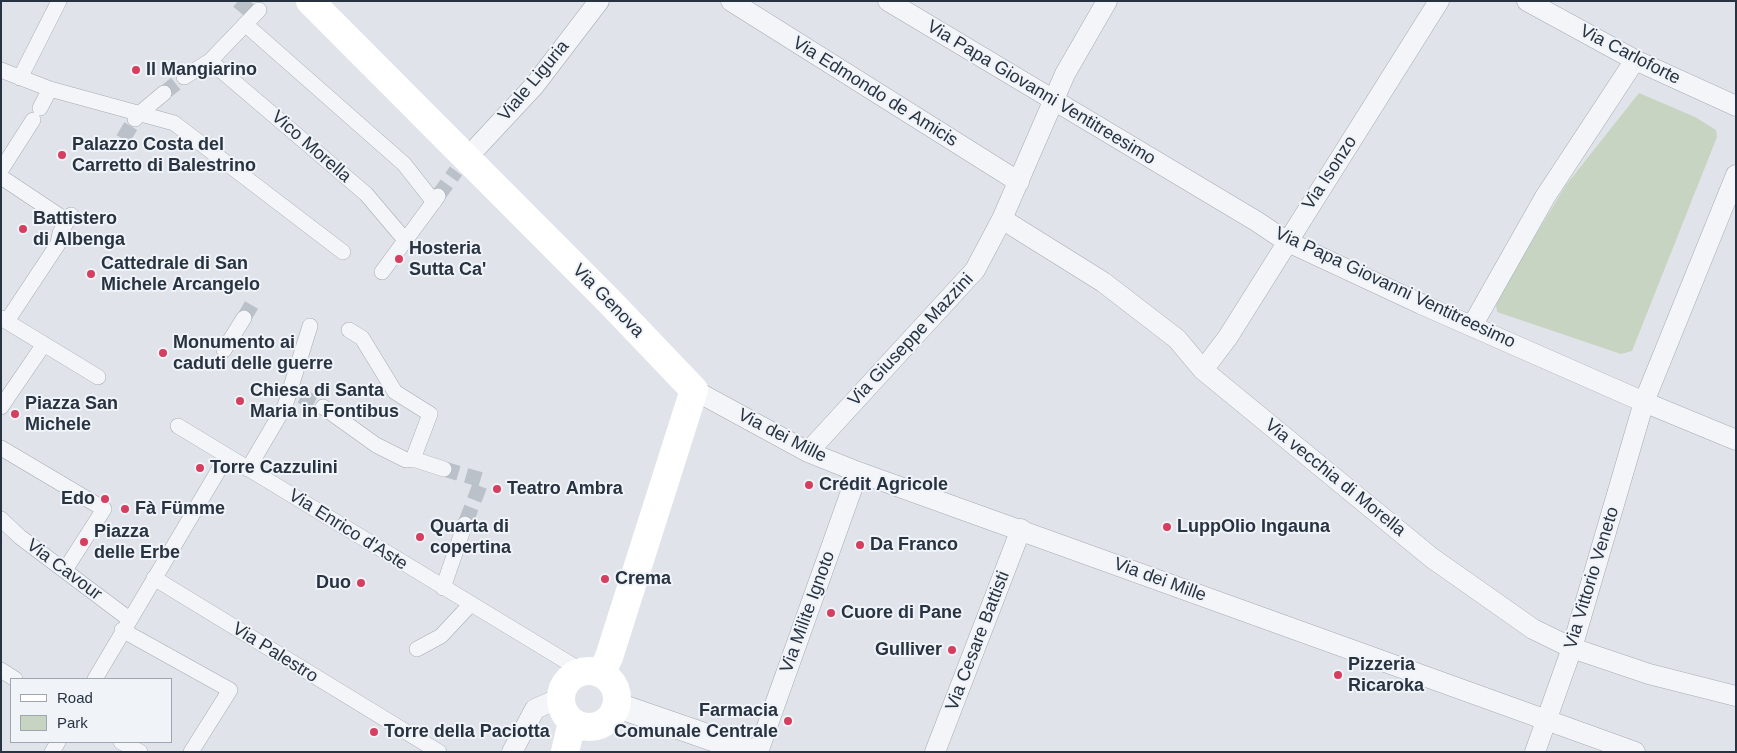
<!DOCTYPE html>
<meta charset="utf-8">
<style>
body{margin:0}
#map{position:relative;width:1737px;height:753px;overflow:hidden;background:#e0e4ea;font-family:Helvetica,sans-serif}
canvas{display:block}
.frame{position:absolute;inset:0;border:2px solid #283342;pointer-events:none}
.legend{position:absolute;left:10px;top:678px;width:162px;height:65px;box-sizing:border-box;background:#f0f3f7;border:1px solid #a0a6af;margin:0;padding:6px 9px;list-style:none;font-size:15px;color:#283342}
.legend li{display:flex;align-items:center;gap:10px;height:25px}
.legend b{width:25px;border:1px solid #a0a6af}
</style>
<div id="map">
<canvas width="1737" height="753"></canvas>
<div class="frame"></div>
<ul class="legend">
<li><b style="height:6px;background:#fff"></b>Road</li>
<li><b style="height:14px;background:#c7d4c1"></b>Park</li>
</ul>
</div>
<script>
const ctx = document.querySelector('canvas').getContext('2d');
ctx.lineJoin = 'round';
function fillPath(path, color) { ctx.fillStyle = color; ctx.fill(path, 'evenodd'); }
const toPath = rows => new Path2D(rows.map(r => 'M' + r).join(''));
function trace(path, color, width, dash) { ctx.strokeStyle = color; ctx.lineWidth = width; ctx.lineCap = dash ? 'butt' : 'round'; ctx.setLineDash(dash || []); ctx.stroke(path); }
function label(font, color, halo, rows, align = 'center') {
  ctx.font = font + ' Helvetica,sans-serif'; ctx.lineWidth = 4; ctx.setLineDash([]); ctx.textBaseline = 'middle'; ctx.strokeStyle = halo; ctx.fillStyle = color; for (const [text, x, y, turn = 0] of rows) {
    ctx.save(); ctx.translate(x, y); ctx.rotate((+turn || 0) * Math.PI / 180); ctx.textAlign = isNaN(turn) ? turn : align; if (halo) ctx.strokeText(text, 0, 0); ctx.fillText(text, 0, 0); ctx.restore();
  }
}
fillPath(toPath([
 [1639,93,1695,117,1716,130,1717,137,1632,351,1621,354,1497,312,1496,304,1505,285,1566,185]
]), '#c7d4c1');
trace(toPath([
 [238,1,250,11],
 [164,93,184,77],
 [123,139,135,119],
 [438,196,456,171],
 [244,318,255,299],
 [301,396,323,407],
 [444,469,482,480,465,524]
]), '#bbc1c8', 15, [15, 8]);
const pedestrian = toPath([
 [245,24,404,164,434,202],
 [210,61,366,194,405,240],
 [1,70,50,89,174,123,343,252],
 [184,77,210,61,259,10],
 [20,78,59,1],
 [40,108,50,89],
 [135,119,139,114,164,93],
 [1,170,33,120],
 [1,177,67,221],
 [382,272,438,196],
 [1,318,98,377],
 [7,321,58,244,60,233,71,215],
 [349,330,362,338,395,392,430,414,413,459],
 [224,350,244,318],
 [1,407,44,344],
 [323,407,376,445,406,460,413,459,444,469],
 [178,426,582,671],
 [1,448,104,509,65,570],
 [248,469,285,406,310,326],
 [1,519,20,537,129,619],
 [154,578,439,752],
 [443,588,465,524],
 [122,630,230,690,191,752],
 [417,649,441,636,470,605],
 [1,670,15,679],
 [95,679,227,456],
 [121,742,140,752],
 [52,752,58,742]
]);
const minor = toPath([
 [731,1,1019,182],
 [888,1,1256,221,1286,241,1421,304,1644,402,1736,440],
 [1527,1,1635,60,1736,106],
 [466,159,534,86,599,1],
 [1002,219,1103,282,1177,339,1203,370,1432,558,1533,629,1572,648,1649,674,1736,696],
 [1472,326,1545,197,1635,60],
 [1203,370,1228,337,1439,1],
 [694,390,808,452,858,472,1635,752],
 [808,452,975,270,1002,219,1065,74,1107,1],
 [512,752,535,709,560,698],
 [758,752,858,472],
 [935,752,1021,529],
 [1535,752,1572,648,1644,402,1736,175]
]);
const tertiary = toPath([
 [616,705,752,752]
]);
trace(pedestrian, '#a5abb4', 16);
trace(minor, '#a5abb4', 21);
trace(tertiary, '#a5abb4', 26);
trace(pedestrian, '#f3f5f8', 15);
trace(minor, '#f3f5f8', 20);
trace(tertiary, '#f3f5f8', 25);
trace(toPath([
 [310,1,610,302,694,390,609,657,601,674],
 '561 699a28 28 0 1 1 56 0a28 28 0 1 1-56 0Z',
 [565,752,572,722]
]), '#fff', 28);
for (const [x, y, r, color] of [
 [136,70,5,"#d53e5f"],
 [62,155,5,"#d53e5f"],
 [23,229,5,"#d53e5f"],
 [399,259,5,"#d53e5f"],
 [91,274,5,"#d53e5f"],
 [163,353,5,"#d53e5f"],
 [240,401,5,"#d53e5f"],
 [15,414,5,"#d53e5f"],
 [200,468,5,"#d53e5f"],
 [809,485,5,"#d53e5f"],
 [497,489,5,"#d53e5f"],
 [105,499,5,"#d53e5f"],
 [125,509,5,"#d53e5f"],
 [1167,527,5,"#d53e5f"],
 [420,537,5,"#d53e5f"],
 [84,542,5,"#d53e5f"],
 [860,545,5,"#d53e5f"],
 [605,579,5,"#d53e5f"],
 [361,583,5,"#d53e5f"],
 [831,613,5,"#d53e5f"],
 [952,650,5,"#d53e5f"],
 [1338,675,5,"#d53e5f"],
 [788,721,5,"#d53e5f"],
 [374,732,5,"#d53e5f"]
]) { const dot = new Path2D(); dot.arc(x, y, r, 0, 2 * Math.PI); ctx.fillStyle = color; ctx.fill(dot); trace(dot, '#f0f3f7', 2); }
label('18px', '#283342', '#f0f3f7', [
 ["Via Carloforte",1630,55,27],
 ["Viale Liguria",534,81,-50],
 ["Via Edmondo de Amicis",875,92,32],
 ["Via Papa Giovanni Ventitreesimo",1041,93,31],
 ["Vico Morella",311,147,41],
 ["Via Isonzo",1330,173,-57],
 ["Via Papa Giovanni Ventitreesimo",1395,288,25],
 ["Via Genova",608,301,46],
 ["Via Giuseppe Mazzini",911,340,-47],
 ["Via dei Mille",782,436,27],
 ["Via vecchia di Morella",1335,478,39],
 ["Via Enrico d'Aste",348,530,32],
 ["Via Cavour",64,570,37],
 ["Via Vittorio Veneto",1592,578,-73],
 ["Via dei Mille",1160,580,20],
 ["Via Milite Ignoto",808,612,-70],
 ["Via Cesare Battisti",978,641,-69],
 ["Via Palestro",275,653,32]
]);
label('bold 18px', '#283342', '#f0f3f7', [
 ["Il Mangiarino",146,70],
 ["Palazzo Costa del",72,145],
 ["Carretto di Balestrino",72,166],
 ["Battistero",33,219],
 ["di Albenga",33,240],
 ["Hosteria",409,249],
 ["Sutta Ca'",409,270],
 ["Cattedrale di San",101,264],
 ["Michele Arcangelo",101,285],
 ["Monumento ai",173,343],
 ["caduti delle guerre",173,364],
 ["Chiesa di Santa",250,391],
 ["Maria in Fontibus",250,412],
 ["Piazza San",25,404],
 ["Michele",25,425],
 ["Torre Cazzulini",210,468],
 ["Crédit Agricole",819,485],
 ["Teatro Ambra",507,489],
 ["Edo",95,499,"right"],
 ["Fà Fümme",135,509],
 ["Quarta di",430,527],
 ["copertina",430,548],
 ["LuppOlio Ingauna",1177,527],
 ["Piazza",94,532],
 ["delle Erbe",94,553],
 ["Da Franco",870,545],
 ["Crema",615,579],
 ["Duo",351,583,"right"],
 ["Cuore di Pane",841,613],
 ["Gulliver",942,650,"right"],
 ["Pizzeria",1348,665],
 ["Ricaroka",1348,686],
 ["Farmacia",778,711,"right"],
 ["Comunale Centrale",778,732,"right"],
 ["Torre della Paciotta",384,732]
], 'left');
</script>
